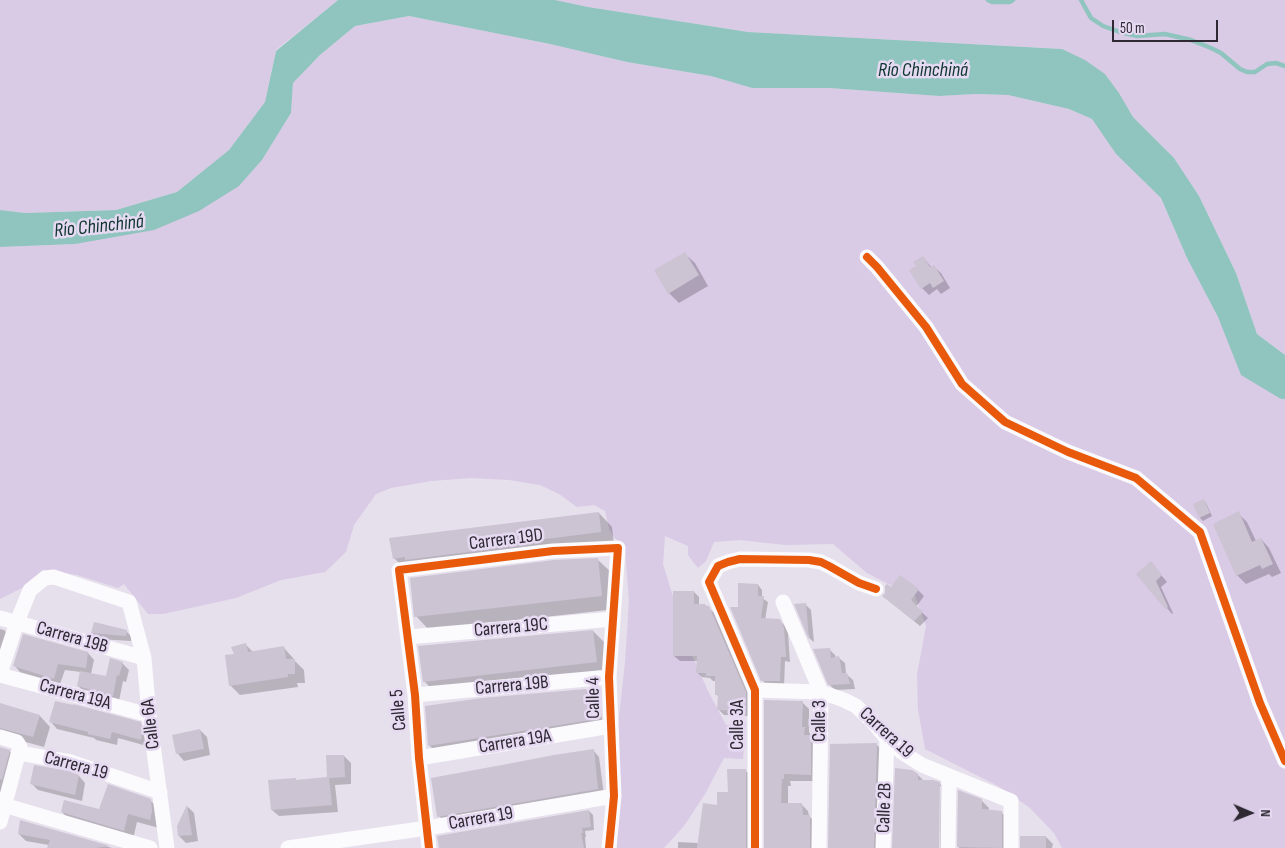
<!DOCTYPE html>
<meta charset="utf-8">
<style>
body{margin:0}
#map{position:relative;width:1285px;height:848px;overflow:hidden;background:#e6dfec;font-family:"Sofia Sans Condensed",sans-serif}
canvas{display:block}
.north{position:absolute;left:1225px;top:788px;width:50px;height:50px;-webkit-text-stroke:4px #e6d9f2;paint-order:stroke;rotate:91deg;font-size:14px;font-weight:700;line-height:20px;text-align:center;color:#2e2933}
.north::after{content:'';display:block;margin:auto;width:18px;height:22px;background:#2e2933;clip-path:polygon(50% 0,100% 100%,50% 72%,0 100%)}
.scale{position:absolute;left:1112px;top:20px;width:106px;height:22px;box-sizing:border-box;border:2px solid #2e2933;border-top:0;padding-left:6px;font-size:15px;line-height:18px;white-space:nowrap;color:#2e2933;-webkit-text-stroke:4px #e6d9f2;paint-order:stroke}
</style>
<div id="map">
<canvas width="1285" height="848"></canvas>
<div class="north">N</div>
<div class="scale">50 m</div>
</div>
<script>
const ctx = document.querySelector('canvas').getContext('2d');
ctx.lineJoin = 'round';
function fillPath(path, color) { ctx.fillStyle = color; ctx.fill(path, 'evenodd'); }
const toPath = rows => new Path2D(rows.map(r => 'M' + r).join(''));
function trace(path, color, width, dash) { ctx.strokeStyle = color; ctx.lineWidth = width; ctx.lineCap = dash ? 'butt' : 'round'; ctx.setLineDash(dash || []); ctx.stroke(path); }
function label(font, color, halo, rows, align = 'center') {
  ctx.font = font + ' "Sofia Sans Condensed",sans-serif'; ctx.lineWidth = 5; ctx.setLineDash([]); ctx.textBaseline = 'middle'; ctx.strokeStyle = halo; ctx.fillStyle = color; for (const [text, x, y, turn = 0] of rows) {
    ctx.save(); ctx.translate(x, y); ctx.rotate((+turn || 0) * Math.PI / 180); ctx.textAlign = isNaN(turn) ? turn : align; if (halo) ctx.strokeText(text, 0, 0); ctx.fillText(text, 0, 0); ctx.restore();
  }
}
fillPath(toPath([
 [0,0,338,0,276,50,265,102,229,150,177,192,116,210,25,213,0,210],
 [555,0,1285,0,1285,355,1257,334,1236,273,1199,196,1174,158,1133,117,1119,93,1105,74,1062,49,748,32,588,7],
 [409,16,550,44,627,62,711,76,752,88,829,88,939,96,976,94,1008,95,1069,109,1092,119,1116,154,1161,198,1187,258,1218,317,1281,399,1285,399,1285,848,1062,848,1054,833,1030,808,998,786,925,749,918,709,917,675,926,626,914,593,892,586,867,573,833,544,785,545,740,540,714,542,706,561,698,568,688,555,688,546,665,536,663,564,689,649,709,693,726,725,746,723,743,759,724,758,705,794,684,826,664,848,616,848,621,795,618,726,625,663,629,601,625,549,613,536,609,529,605,511,594,505,577,507,559,494,540,485,509,480,471,478,431,481,391,488,376,494,354,525,346,552,325,572,281,580,236,598,163,614,148,614,124,584,118,588,77,575,42,570,32,583,0,599,0,247,76,244,239,186,262,160,291,113,293,83,320,55,355,26]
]), '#d9cae5');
fillPath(toPath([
 [338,0,555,0,588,7,748,32,1062,49,1085,60,1105,74,1119,93,1133,117,1174,158,1199,196,1236,273,1257,334,1285,355,1285,399,1281,399,1241,375,1218,317,1187,258,1161,198,1116,154,1092,119,1069,109,1008,95,976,94,939,96,829,88,752,88,711,76,627,62,550,44,409,16,355,26,320,55,293,83,291,113,262,160,239,186,199,211,154,230,75,244,0,247,0,210,25,213,116,210,177,192,229,150,265,102,276,51]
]), '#90c4be');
fillPath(toPath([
 [684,253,695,263,708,286,679,303,669,293],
 [923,257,932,268,934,267,941,273,950,288,941,294,937,289,929,295,922,288],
 [1203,500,1206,503,1212,516,1203,521,1200,518,1194,504],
 [599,513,612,527,614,545,408,572,394,558],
 [1238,513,1247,522,1256,541,1261,539,1269,548,1281,573,1272,577,1269,574,1246,584,1237,575,1214,524],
 [598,560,612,573,616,609,429,630,416,616],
 [1156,569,1167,582,1161,587,1173,613,1172,614,1138,574],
 [758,585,762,590,762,598,768,602,765,620,779,620,784,625,788,633,790,662,785,661,784,686,767,685,762,680,739,608],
 [892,589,918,590,924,596,916,607,928,618,920,626,883,596],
 [694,592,699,597,699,605,705,605,708,607,714,613,750,698,750,716,724,715,719,710,719,697,716,694,716,681,713,681,710,678,702,677,697,672,698,661,680,661,674,656],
 [805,604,811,610,814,642,810,639,796,605],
 [0,629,4,630,14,640,0,681,0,687],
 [126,631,132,637,131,641,98,639,92,633],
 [593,631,607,645,610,676,438,695,424,681],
 [246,645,253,652,284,648,293,658,294,660,304,670,305,683,297,683,298,687,240,695,230,685,235,655],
 [829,649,835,655,836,658,839,658,845,663,846,674,853,680,855,689,835,690,829,684],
 [88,653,94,660,91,674,107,678,122,663,129,670,126,682,123,681,119,701,85,692,78,686,81,672,65,670,60,684,20,672,14,665],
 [586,690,600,704,604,733,443,759,429,745],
 [766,701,802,702,809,709,809,732,811,735,811,737,817,743,817,781,790,781,791,786,788,786,788,804,801,804,808,811,809,816,816,823,816,848,766,848],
 [3,705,40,716,50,727,44,747,0,735,0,714],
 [51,722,140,724,147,730,147,746,118,738,117,745,96,740,94,738,57,729],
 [200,730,207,737,210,755,184,761,178,754,174,736],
 [877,745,884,752,880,848,830,848],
 [0,748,9,751,19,760,9,795,0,793],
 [593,750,599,757,604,795,445,822,439,816],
 [344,756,351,763,351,784,335,785,338,812,279,816,272,810,295,779,297,781,328,778],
 [745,770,752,777,752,848,678,848,678,842,698,843,718,806,729,793],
 [918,775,924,781,939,783,946,790,945,848,940,848,941,786,938,786,937,848,894,848],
 [79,776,85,783,82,801,38,790,32,784],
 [959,792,982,801,989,808,988,811,1001,812,1008,819,1008,848,959,848],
 [150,800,159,809,159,828,137,822,133,839,71,821,62,812,100,811],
 [188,807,194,813,198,841,186,843,179,836,178,826],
 [589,811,593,815,594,830,585,831,586,837,585,837,586,848,440,848],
 [21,821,112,848,48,848,49,845,26,841,19,834],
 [1046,837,1053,844,1052,848,1022,848]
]), '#0003');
trace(toPath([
 [988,0,992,2,1010,2,1013,0],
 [1081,0,1091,18,1103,26,1120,32,1137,36,1165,34,1191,40,1211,48,1221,53,1240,69,1247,72,1255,72,1267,64,1276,63,1285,66]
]), '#90c4be', 4.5);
fillPath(toPath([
 [685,252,699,275,668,294,654,270],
 [923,256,930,267,934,265,944,281,933,288,930,283,921,289,909,270,916,266,913,262],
 [1204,499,1210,513,1199,518,1193,504],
 [1239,511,1252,542,1261,538,1273,564,1262,569,1260,565,1236,576,1213,524],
 [599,512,601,532,514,543,515,546,405,560,405,557,393,559,389,538],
 [598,558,602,596,414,617,410,578,554,560],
 [1151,561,1162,575,1156,581,1168,607,1165,609,1136,574],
 [900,575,919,589,911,600,923,612,914,621,882,596,885,593,885,586,887,584,891,587],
 [738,583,758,584,758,596,764,596,761,618,780,619,784,628,786,657,781,657,780,681,761,681,730,607,738,607],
 [673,591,694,591,694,604,705,604,705,606,709,606,746,692,746,711,717,710,718,695,715,695,715,676,706,676,706,673,696,673,697,656,673,656],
 [806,603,809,640,794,604],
 [94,622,127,630,126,636,91,633],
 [593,630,597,662,423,682,418,646],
 [23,634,88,652,86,668,58,664,54,679,13,666],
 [246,643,248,652,284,646,286,659,295,659,295,674,288,674,288,677,229,686,225,655,234,654,231,647],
 [830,648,831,658,839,656,842,673,847,673,850,684,828,685,813,649],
 [110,658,123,662,119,676,117,675,113,696,77,686,80,671,106,676],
 [586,689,591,720,428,746,425,706,482,698],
 [764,700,803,701,802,727,805,727,804,735,811,735,811,775,784,774,784,779,782,779,781,803,802,803,803,815,810,815,810,848,764,848],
 [55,701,73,705,73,704,141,722,142,734,141,740,112,732,110,739,88,734,88,732,49,722],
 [0,703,40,715,33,737,0,728],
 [200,729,204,749,176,754,172,735],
 [877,743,874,848,828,848,830,744],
 [0,747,10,750,2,780,0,779],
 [594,749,598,789,437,817,431,778,502,765,554,755],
 [326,755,344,755,345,777,329,778,332,805,271,810,268,780,296,778,296,780,327,777],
 [34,765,69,771,79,775,75,795,30,784],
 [895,768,912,770,918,774,918,780,933,780,940,782,939,848,892,848],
 [727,769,746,769,746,848,697,848,703,803,717,805,717,792,728,792],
 [108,784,151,799,152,811,150,820,128,814,124,831,61,812,64,800,99,809],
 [958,790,982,799,982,809,1002,811,1002,848,957,847],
 [187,805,192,835,178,836,177,826],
 [589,810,591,827,582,828,583,833,581,833,584,848,439,848,437,836],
 [20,820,110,846,96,848,47,848,50,840,18,834],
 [1020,836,1046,836,1046,848,1020,848]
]), '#ccc3d3');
trace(toPath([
 [867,257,877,267,926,327,962,384,1005,422,1068,452,1136,478,1200,532,1260,703,1285,761],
 [783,602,821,692,819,848],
 [0,618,144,658],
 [408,637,613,619],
 [0,674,17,622,30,590,45,578,54,577,129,602,144,658,149,715,167,848],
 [0,675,149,715],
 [755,690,821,692,844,700,856,706,872,721,887,739,903,753,922,765,1011,801,1011,848],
 [415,695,609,677],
 [0,737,17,742,20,747,0,822],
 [19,753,71,762,160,792],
 [419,758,611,726],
 [0,804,150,848],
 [288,848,427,828,614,796],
 [429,848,419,758,415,695,399,570,553,551,618,548,609,677,614,796,609,848],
 [755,848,755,690,709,582,718,566,728,562,740,559,809,560,821,562,829,566,859,583,876,589],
 [883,848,887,739],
 [948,848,949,776]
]), '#fbfafc', 15);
trace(toPath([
 [867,257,877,267,926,327,962,384,1005,422,1068,452,1136,478,1200,532,1260,703,1285,761],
 [429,848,419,758,415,695,399,570,553,551,618,548,609,677,614,796,609,848],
 [755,848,755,690,709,582,718,566,728,562,740,559,809,560,821,562,829,566,859,583,876,589]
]), '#e8590c', 8);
label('19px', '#2e2933', '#e6d9f2', [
 ["Carrera 19D",506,540,-7],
 ["Carrera 19C",511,628,-5],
 ["Carrera 19B",72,638,16],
 ["Carrera 19B",512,686,-5],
 ["Carrera 19A",75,695,15],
 ["Calle 4",594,698,-91],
 ["Calle 5",399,710,-95],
 ["Calle 3",820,721,-90],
 ["Calle 6A",151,724,-97],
 ["Calle 3A",738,725,-90],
 ["Carrera 19",886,733,42],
 ["Carrera 19A",515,742,-9],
 ["Carrera 19",76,766,15],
 ["Calle 2B",885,808,-88],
 ["Carrera 19",481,819,-10]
]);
label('italic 20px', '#103630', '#e6d9f2', [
 ["Río Chinchiná",923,71],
 ["Río Chinchiná",99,227,-6]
]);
</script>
